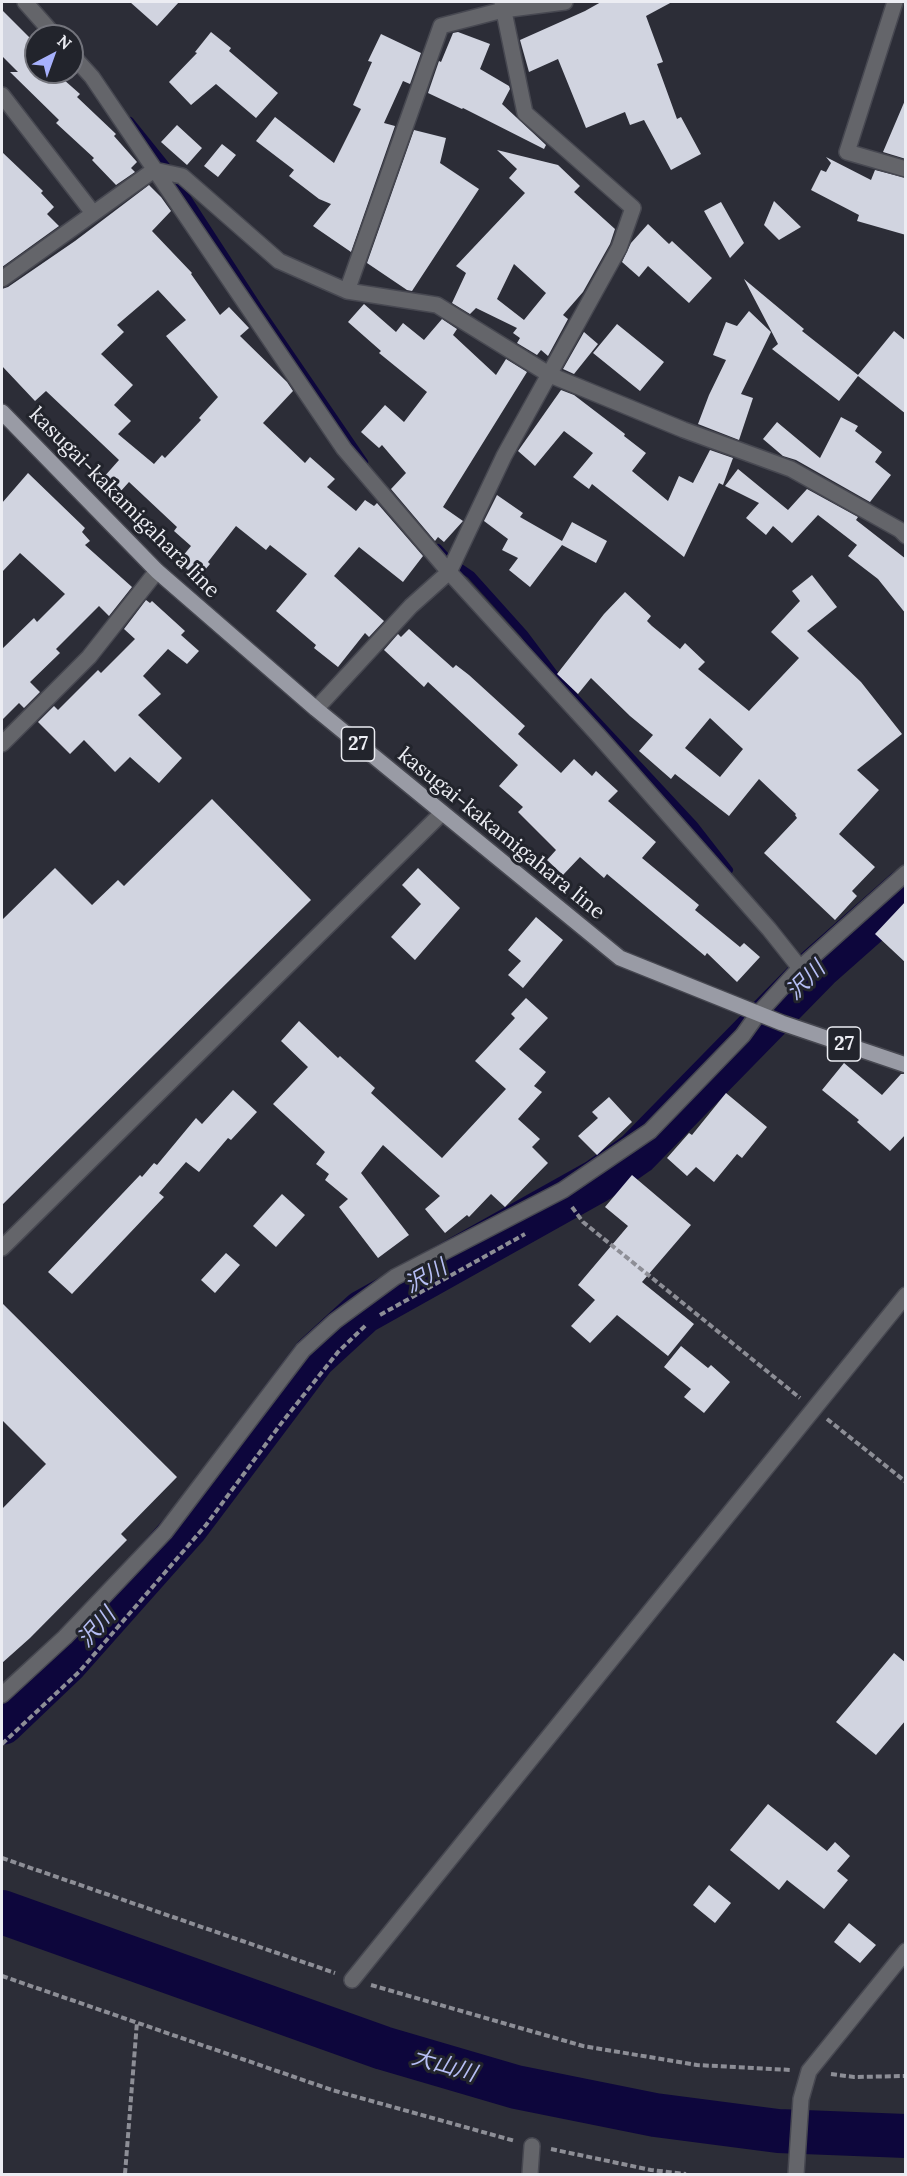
<!DOCTYPE html>
<meta charset="utf-8">
<style>
body{margin:0}
#map{position:relative;width:907px;height:2176px;overflow:hidden;background:#2c2d37;font-family:Lora,serif}
canvas{display:block}
.frame{position:absolute;inset:0;border:3px solid #ecedf3;pointer-events:none}
.north{position:absolute;left:24px;top:24px;width:60px;height:60px;box-sizing:border-box;background:#22242c;border:2px solid #73747c;border-radius:50%;rotate:41deg;font-size:16px;font-weight:700;line-height:24px;text-align:center;color:#ecedf3}
.north::after{content:'';display:block;margin:auto;width:21px;height:27px;background:#a7b1fc;clip-path:polygon(50% 0,100% 100%,50% 72%,0 100%)}
</style>
<div id="map">
<canvas width="907" height="2176"></canvas>
<div class="frame"></div>
<div class="north">N</div>
</div>
<script>
const ctx = document.querySelector('canvas').getContext('2d');
ctx.lineJoin = 'round';
const toPath = rows => new Path2D(rows.map(r => 'M' + r).join(''));
function trace(path, color, width, dash) { ctx.strokeStyle = color; ctx.lineWidth = width; ctx.lineCap = dash ? 'butt' : 'round'; ctx.setLineDash(dash || []); ctx.stroke(path); }
function fillPath(path, color) { ctx.fillStyle = color; ctx.fill(path, 'evenodd'); }
function label(font, color, halo, rows, align = 'center') {
  ctx.font = font + ' Lora,"Noto Sans JP",serif'; ctx.lineWidth = 6; ctx.setLineDash([]); ctx.textBaseline = 'middle'; ctx.strokeStyle = halo; ctx.fillStyle = color; for (const [text, x, y, turn = 0] of rows) {
    ctx.save(); ctx.translate(x, y); ctx.rotate((+turn || 0) * Math.PI / 180); ctx.textAlign = isNaN(turn) ? turn : align; if (halo) ctx.strokeText(text, 0, 0); ctx.fillText(text, 0, 0); ctx.restore();
  }
}
trace(toPath([
 [130,121,167,167,258,307,364,462],
 [438,548,449,560,471,575,524,634,557,678,694,825,729,870]
]), '#0d063c', 8);
trace(toPath([
 [2,1723,67,1661,186,1527,314,1357,363,1312,597,1181,637,1153,819,967,906,890],
 [2,1912,383,2048,516,2087,655,2115,778,2131,906,2136]
]), '#0d063c', 44);
fillPath(toPath([
 [130,2,179,2,157,26],
 [601,2,672,2,646,16,663,62,657,64,677,119,681,117,701,154,671,170,644,120,630,125,625,112,586,128,558,59,529,72,520,40,585,11],
 [2,10,36,44,36,72,55,72,80,94,77,97,116,134,114,136,137,162,131,168,135,172,116,185,92,160,94,158,56,123,59,120,10,72,18,72,2,56],
 [211,32,231,48,229,51,278,93,256,118,216,84,191,105,169,82,197,53,195,52],
 [458,32,490,44,480,69,509,86,510,89,502,104,546,145,544,149,463,108,462,109,428,93,439,61,441,62,453,33],
 [381,34,421,53,410,84,403,81,384,123,395,126,351,252,313,226,331,204,319,199,289,176,294,170,256,141,275,117,334,163,361,109,353,105,372,62,368,61],
 [906,98,906,159,883,152],
 [177,125,202,148,187,165,161,142],
 [414,130,446,138,440,163,479,189,412,291,407,290,367,263],
 [222,144,236,155,218,177,204,166],
 [497,150,558,165,580,186,574,192,615,229,610,244,583,292,563,315,568,319,548,356,541,350,537,355,517,343,520,338,513,333,517,328,476,308,470,314,452,303,466,273,456,266,525,193,509,178,517,169],
 [514,264,546,293,524,320,497,299],
 [2,152,43,191,41,193,54,207,47,214,59,226,2,267],
 [826,157,871,180,875,170,906,178,906,235,857,221,859,215,811,190,821,170,826,172,831,163],
 [149,185,161,197,171,211,152,231,192,273,191,274,220,315,229,307,249,328,240,336,287,382,293,391,263,423,305,463,310,457,335,479,327,487,356,511,365,500,374,506,377,503,423,556,403,582,359,547,334,576,384,621,369,637,365,633,338,667,314,648,316,645,276,611,307,574,270,545,266,550,236,526,208,562,210,564,198,578,178,562,191,546,174,531,177,527,129,482,120,492,103,478,119,460,46,391,35,401,2,366,2,289,8,287,75,241],
 [158,290,186,320,166,336,218,397,199,418,201,420,165,458,162,455,154,464,118,434,131,421,114,405,133,385,101,354,124,332,117,325],
 [774,201,801,227,779,240,764,225],
 [721,202,744,243,730,258,704,211],
 [648,224,669,244,672,241,712,278,689,303,648,266,639,277,622,262,631,243],
 [744,279,804,329,802,331,858,375,894,331,906,341,906,414,858,376,839,401,772,349,778,344],
 [364,304,396,332,403,323,424,340,442,319,457,329,453,335,496,375,506,359,527,372,443,507,463,521,444,542,438,537,435,541,391,489,406,473,382,445,379,448,361,432,385,405,404,422,427,392,379,353,381,351,348,322],
 [749,311,771,332,741,394,753,398,739,440,698,424,709,395,726,360,713,355,726,322,737,326],
 [617,324,664,362,640,391,593,353],
 [584,332,598,344,574,374,563,369],
 [561,390,574,395,625,434,624,436,646,453,632,471,668,501,679,476,693,483,710,450,733,458,723,485,719,483,684,557,592,484,589,489,573,477,593,453,564,431,535,466,518,451],
 [841,417,858,426,855,431,882,452,875,462,891,475,870,502,796,460,783,456,763,439,777,422,820,458],
 [738,469,788,510,807,489,858,517,856,520,906,559,906,614,878,579,848,556,857,545,818,515,792,543,773,526,766,535,746,518,759,503,725,486],
 [28,473,85,528,82,532,90,541,85,545,132,587,109,616,99,606,56,649,60,653,30,682,40,692,24,708,19,703,2,720,2,649,34,618,37,622,65,594,20,553,2,572,2,503],
 [497,495,523,513,520,517,562,541,572,522,607,541,596,563,562,545,530,587,509,570,518,558,502,550,508,539,484,521],
 [812,575,837,607,807,631,861,682,902,734,857,770,879,790,839,834,875,867,852,891,857,896,835,920,764,853,797,818,795,815,796,814,759,779,729,816,675,774,671,779,639,751,653,735,630,716,591,678,578,694,557,674,604,614,625,592,651,616,647,621,652,626,680,649,685,643,705,662,698,669,749,711,799,658,771,632,800,601,792,591],
 [710,718,743,749,720,777,685,748],
 [146,600,150,603,152,601,185,631,181,635,199,651,187,664,168,649,143,676,161,694,138,715,182,758,159,783,130,757,115,772,84,740,70,754,38,722,54,706,58,710,98,670,101,673,135,639,124,629],
 [409,629,453,668,456,665,469,675,525,726,518,734,561,773,574,759,592,776,596,771,618,791,608,801,656,842,642,858,699,905,695,910,740,947,744,943,760,957,737,982,707,953,705,956,607,874,604,878,580,857,563,875,547,860,556,850,518,812,523,807,499,786,518,765,428,682,424,687,384,650,398,634,401,637],
 [212,799,311,900,2,1205,2,920,55,868,92,905,118,880,124,886],
 [418,868,460,908,415,960,391,937,421,904,402,885],
 [906,901,906,963,875,934],
 [536,917,563,940,523,988,508,975,521,961,508,950],
 [526,998,548,1018,519,1049,546,1072,534,1086,542,1092,518,1119,540,1139,532,1147,548,1163,505,1207,491,1194,469,1217,467,1215,445,1233,425,1209,440,1196,383,1145,361,1173,409,1235,378,1258,339,1207,348,1199,325,1180,329,1174,316,1164,325,1152,273,1104,308,1067,281,1041,299,1021,338,1058,340,1056,375,1088,371,1093,442,1158,506,1089,475,1061,515,1018,511,1014],
 [844,1063,882,1095,901,1074,906,1074,906,1134,890,1151,857,1122,859,1120,822,1090],
 [233,1090,257,1112,231,1140,228,1138,199,1172,186,1162,159,1193,164,1197,72,1294,48,1272,140,1175,142,1177,154,1163,157,1165,196,1118,202,1124],
 [726,1093,767,1127,742,1158,737,1154,714,1182,696,1167,687,1176,667,1158,689,1133,692,1135],
 [609,1097,632,1122,597,1155,578,1136,598,1118,592,1112],
 [632,1175,691,1225,642,1282,694,1324,668,1356,617,1315,590,1343,571,1326,595,1300,578,1285,628,1226,605,1207],
 [282,1194,305,1215,276,1247,253,1226],
 [226,1253,240,1265,215,1293,201,1280],
 [2,1303,177,1477,121,1534,127,1540,30,1638,2,1663,2,1509,46,1464,2,1420],
 [681,1346,708,1368,711,1365,730,1382,704,1413,684,1397,691,1389,664,1367],
 [894,1653,906,1663,906,1720,876,1755,836,1722],
 [768,1804,827,1851,835,1842,850,1856,837,1871,848,1880,824,1909,787,1880,779,1890,730,1850],
 [709,1885,731,1903,715,1923,693,1905],
 [849,1923,876,1945,860,1963,834,1942]
]), '#d1d4e0');
const minor = toPath([
 [25,2,55,36],
 [895,2,847,152,906,169],
 [72,55,92,77,344,449,449,572,598,735,769,929,800,968],
 [2,95,93,213],
 [2,279,154,170,182,176,279,261,347,291,437,305,550,375,684,430,791,469,900,530,906,536],
 [347,291,441,26,503,10,565,2],
 [316,709,411,606,449,572,504,456,619,248,633,208,525,113,502,2],
 [2,744,89,657,157,571],
 [2,1248,442,813],
 [2,1695,65,1637,165,1532,303,1350,335,1321,395,1277,563,1190,650,1131,743,1035,758,1014,800,968,906,873],
 [352,1980,906,1295],
 [530,2174,532,2146],
 [796,2174,801,2099,809,2071,906,1951]
]);
const primary = toPath([
 [2,412,157,571,316,709,620,958,782,1023,906,1065]
]);
trace(minor, '#474851', 18);
trace(primary, '#474851', 18);
trace(toPath([
 [572,1207,583,1222,800,1398],
 [380,1315,525,1234],
 [827,1419,906,1482],
 [2,1744,79,1672,206,1525,283,1421,338,1352,366,1325],
 [2,1858,335,1973],
 [2,1976,332,2090,515,2141],
 [371,1985,583,2046,697,2065,791,2070],
 [831,2074,854,2077,906,2076],
 [551,2149,651,2170,686,2174],
 [125,2174,137,2022]
]), '#8d8e96', 4, [6, 3]);
trace(minor, '#64656a', 15);
trace(primary, '#999ba5', 15);
for (const [x, y, w] of [
 [358,744,33],
 [844,1044,33]
]) { const box = new Path2D(); box.roundRect(x - w / 2, y - 17, w, 34, 4.5); ctx.fillStyle = '#22242c'; ctx.fill(box); trace(box, '#ecedf3', 1.5); }
label('bold 20px', '#ecedf3', null, [
 ["27",358,744],
 ["27",844,1044]
]);
label('21px', '#ecedf3', '#22242c', [
 ["kasugai-kakamigahara line",124,503,45],
 ["kasugai-kakamigahara line",501,834,39]
]);
label('italic 22px', '#b6bef4', '#22242c', [
 ["沢川",806,981,-45],
 ["沢川",426,1277,-29],
 ["沢川",97,1628,-48],
 ["大山川",444,2066,16]
]);
</script>
